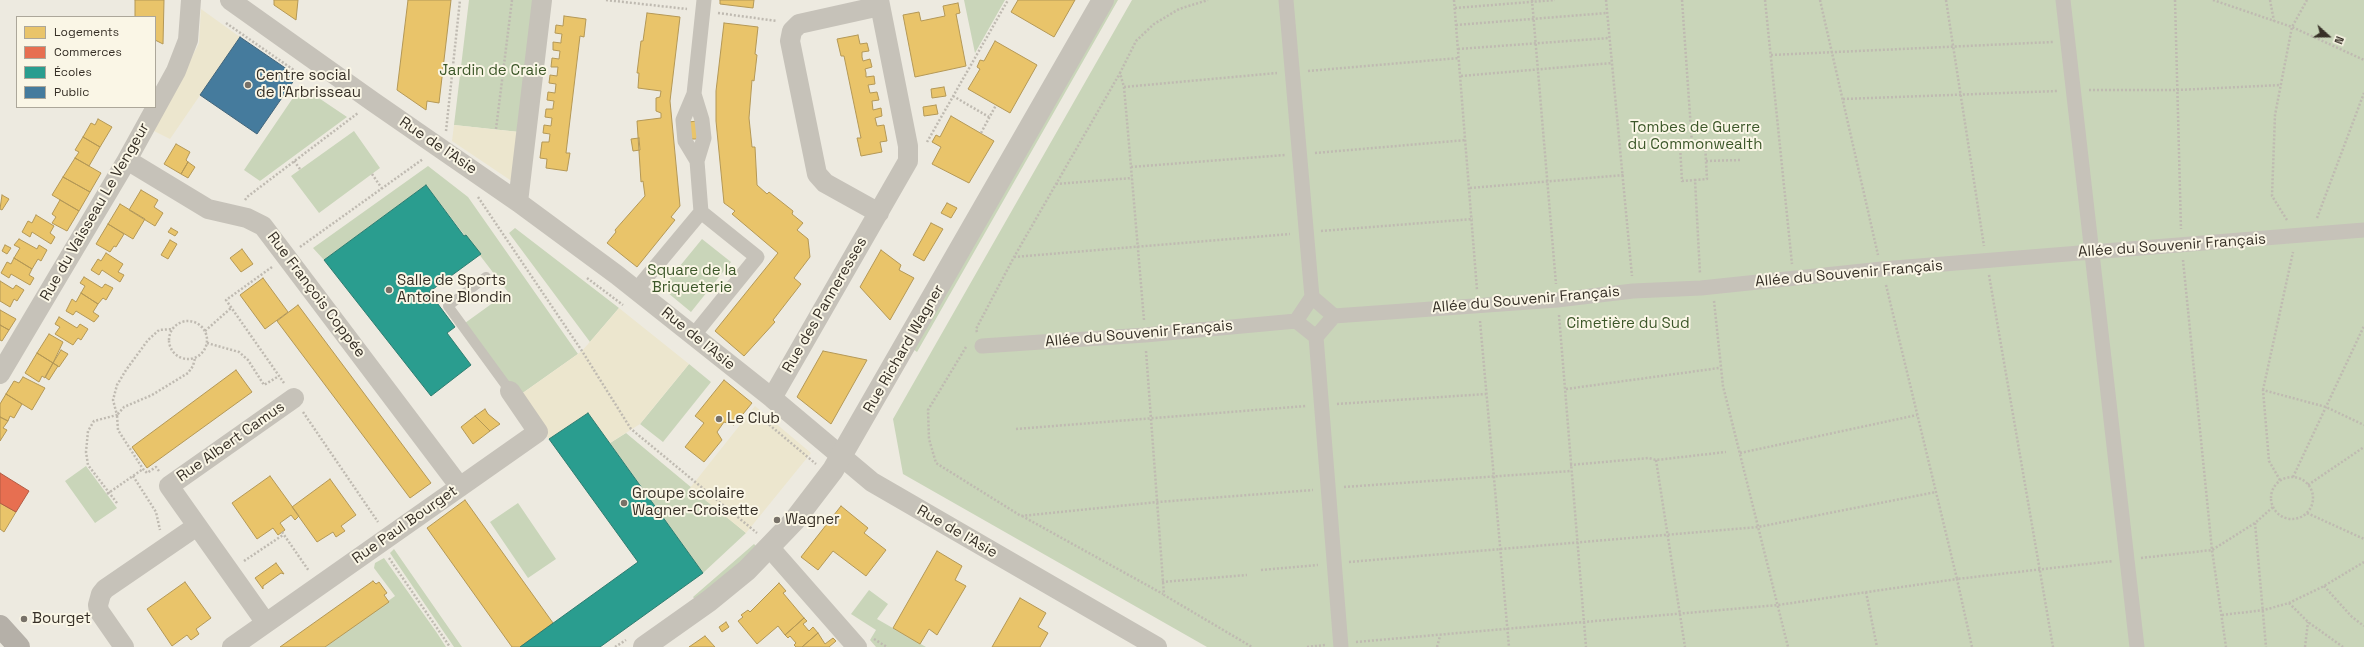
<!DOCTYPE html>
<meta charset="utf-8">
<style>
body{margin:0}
#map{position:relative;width:2364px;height:647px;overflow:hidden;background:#edeae0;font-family:"Space Grotesk",sans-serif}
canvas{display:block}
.legend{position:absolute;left:16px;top:16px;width:140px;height:92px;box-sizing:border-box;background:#faf6e6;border:1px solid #aca79a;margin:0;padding:5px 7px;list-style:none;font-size:12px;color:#373027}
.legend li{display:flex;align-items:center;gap:8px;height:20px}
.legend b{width:20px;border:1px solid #aca79a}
.north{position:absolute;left:2308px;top:16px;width:40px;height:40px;-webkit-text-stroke:3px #faf6e6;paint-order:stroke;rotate:111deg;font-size:11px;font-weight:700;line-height:16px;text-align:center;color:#373027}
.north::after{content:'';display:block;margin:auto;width:14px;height:18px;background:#373027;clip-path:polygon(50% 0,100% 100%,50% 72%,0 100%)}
</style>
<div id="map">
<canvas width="2364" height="647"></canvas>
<ul class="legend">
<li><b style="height:11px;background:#e9c46a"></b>Logements</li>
<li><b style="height:11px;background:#e76f51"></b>Commerces</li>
<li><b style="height:11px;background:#2a9d8f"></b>Écoles</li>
<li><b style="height:11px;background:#457b9d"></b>Public</li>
</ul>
<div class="north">N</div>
</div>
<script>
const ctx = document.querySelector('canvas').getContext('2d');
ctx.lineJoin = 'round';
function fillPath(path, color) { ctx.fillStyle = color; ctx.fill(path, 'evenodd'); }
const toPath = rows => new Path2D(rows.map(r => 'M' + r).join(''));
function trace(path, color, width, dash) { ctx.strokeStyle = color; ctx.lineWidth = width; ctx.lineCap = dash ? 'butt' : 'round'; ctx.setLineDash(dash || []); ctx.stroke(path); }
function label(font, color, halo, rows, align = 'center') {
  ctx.font = font + ' "Space Grotesk",sans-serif'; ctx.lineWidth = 4; ctx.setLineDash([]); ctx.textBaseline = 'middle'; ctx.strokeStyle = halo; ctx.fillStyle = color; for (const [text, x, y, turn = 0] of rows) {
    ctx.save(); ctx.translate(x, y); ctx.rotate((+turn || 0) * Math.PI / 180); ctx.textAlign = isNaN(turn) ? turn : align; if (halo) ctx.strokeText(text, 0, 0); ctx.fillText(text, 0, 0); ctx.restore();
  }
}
fillPath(toPath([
 [469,0,535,0,519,132,454,125],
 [964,0,1005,0,975,53],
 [1112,0,1118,0,917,352,913,349],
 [1132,0,2364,0,2364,647,1207,647,903,474,893,419],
 [301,86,347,117,260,181,244,170],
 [354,131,380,168,319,213,291,176],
 [428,166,468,197,578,354,517,397,465,323,508,292,426,185,324,260,313,248],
 [515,228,619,308,590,342,509,233],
 [702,239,731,262,691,312,662,288],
 [689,364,711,382,663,442,640,424],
 [626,433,746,533,703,573,610,443],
 [86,466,117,508,95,523,65,481],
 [518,503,556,559,528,578,490,522],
 [754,544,758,548,696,601,693,597],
 [394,549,462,647,454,647,390,553],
 [384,558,437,633,446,647,325,647,395,596,374,568,375,563],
 [869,590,888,604,877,619,926,647,876,647,870,640,876,630,851,614]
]), '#c9d5b9');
fillPath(toPath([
 [201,9,240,37,170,139,154,131,199,43],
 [454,125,519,132,513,182,452,141],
 [619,308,689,364,640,424,610,443,588,413,549,439,517,397,582,351],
 [755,406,811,453,746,533,690,488]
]), '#ece6ce');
const homes = toPath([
 [135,0,164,0,163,44,155,40,155,17,135,17,135,0],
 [274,0,298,0,296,20,274,5,274,0],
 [408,0,451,0,439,103,427,101,426,110,397,90,408,0],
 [720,0,754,0,753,8,720,4,720,0],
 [1018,0,1075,0,1054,37,1011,12,1018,0],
 [958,3,960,13,956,14,966,66,915,77,903,15,919,12,921,21,945,16,943,6,958,3],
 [647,13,680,17,670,101,680,206,671,217,675,220,637,267,607,243,616,232,615,230,645,196,643,181,641,182,637,121,661,118,661,113,656,111,656,98,660,97,661,91,638,88,639,73,637,73,641,41,643,41,647,13],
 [564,16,586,19,584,37,580,36,566,153,570,153,567,171,546,168,547,159,540,158,542,142,549,142,550,134,543,133,544,125,551,126,552,118,545,117,546,109,553,109,553,108,554,101,547,100,548,92,555,93,556,84,549,83,550,75,557,76,558,67,551,67,552,58,559,59,560,51,553,50,553,42,561,43,561,41,562,34,555,33,556,25,563,26,564,16],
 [724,23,758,27,755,54,757,55,754,81,752,80,749,118,752,147,755,147,757,185,767,194,769,192,793,211,792,214,803,223,797,230,808,239,810,257,794,278,801,284,773,320,775,322,744,356,715,331,778,253,732,214,735,211,724,203,716,121,716,91,724,23],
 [858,35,860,44,867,43,869,51,862,52,862,57,863,61,870,59,872,67,865,69,866,73,866,77,874,76,875,84,868,85,870,93,877,92,879,100,872,101,873,110,881,108,882,116,875,118,877,126,884,125,887,141,880,142,882,152,861,156,857,138,861,138,844,56,841,56,837,39,858,35],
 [995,41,1037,65,1010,113,968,89,980,69,977,67,980,60,984,61,995,41],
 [944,87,946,96,932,98,931,89,944,87],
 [936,105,938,114,924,116,923,107,936,105],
 [951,116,994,141,969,183,932,164,941,147,932,142,936,135,940,137,951,116],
 [98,119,112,127,100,147,83,137,91,123,95,125,98,119],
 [697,121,699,139,691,139,689,122,697,121],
 [83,137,100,147,89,166,75,158,79,152,75,150,83,137],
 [639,138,640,150,633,151,631,139,639,138],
 [176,144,190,152,186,160,188,162,181,174,164,164,176,144],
 [75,158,101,173,90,192,63,177,75,158],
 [188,162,195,167,188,178,181,174,188,162],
 [63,177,90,192,79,211,52,195,63,177],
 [141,190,158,200,154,207,163,213,155,226,129,210,141,190],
 [2,195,9,199,2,210,0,209,2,195],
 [60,200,79,211,67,231,52,223,56,217,52,214,60,200],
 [947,203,957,208,951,218,941,213,947,203],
 [120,204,145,219,133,239,108,224,120,204],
 [36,215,54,226,50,233,55,237,51,244,32,232,30,237,22,232,28,221,32,223,36,215],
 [931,223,943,229,924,261,913,255,931,223],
 [108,224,124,234,116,247,114,246,110,252,96,244,108,224],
 [171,228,178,232,175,236,168,232,171,228],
 [19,239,37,249,39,245,47,250,41,261,38,259,32,269,14,258,20,248,14,245,19,239],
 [170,240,177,244,168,259,161,255,170,240],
 [5,245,11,248,7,254,2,251,5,245],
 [242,249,253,264,241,272,230,258,242,249],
 [881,250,901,265,899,270,914,278,890,320,860,287,881,250],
 [106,253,123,264,118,272,124,275,120,282,102,270,99,275,91,270,98,259,101,261,106,253],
 [14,258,32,269,29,275,34,278,30,285,11,274,9,278,1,273,7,262,11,264,14,258],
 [84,277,102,288,105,284,113,288,106,300,103,298,98,304,81,293,85,286,80,283,84,277],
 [263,278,288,312,265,329,240,295,263,278],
 [0,281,13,289,16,285,24,290,17,301,14,299,10,307,0,301,0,281],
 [81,293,98,304,93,312,99,316,94,322,76,311,73,315,66,311,72,299,76,302,81,293],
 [298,305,431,483,410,498,277,321,298,305],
 [0,310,16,319,9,330,0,325,0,310],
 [59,317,77,328,80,324,88,329,81,340,78,338,73,345,55,334,60,327,55,324,59,317],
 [0,325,9,330,2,341,0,340,0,325],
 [49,334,63,342,53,363,37,353,49,334],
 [61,350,68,354,59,367,53,363,61,350],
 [823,351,867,360,831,424,797,397,823,351],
 [37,353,53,363,45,378,42,376,39,382,25,373,37,353],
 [53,363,58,366,49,380,45,377,53,363],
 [236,370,252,392,147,468,132,447,236,370],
 [23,377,45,388,32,410,6,394,14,381,19,383,23,377],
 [724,380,752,403,734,425,724,422,717,432,722,440,704,462,685,447,704,423,695,416,724,380],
 [6,394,22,404,14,418,10,416,8,421,0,417,0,404,6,394],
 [485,409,488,414,500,424,490,431,475,416,485,409],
 [475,416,490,431,473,444,461,427,475,416],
 [0,417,8,421,3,428,7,430,0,441,0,417],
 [270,476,299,516,295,520,291,515,280,523,285,530,278,535,273,528,257,539,232,503,270,476],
 [330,479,356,515,341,526,345,531,336,537,333,532,317,542,292,507,330,479],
 [465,500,553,623,520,647,512,647,427,528,465,500],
 [0,503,16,512,4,532,0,529,0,503],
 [841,506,868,528,864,533,886,550,866,576,833,551,818,570,801,557,841,506],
 [937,551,962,566,955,580,966,586,937,635,929,629,920,644,893,628,937,551],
 [276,563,284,574,281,573,263,586,263,589,255,578,276,563],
 [373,581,376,584,379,582,387,593,384,595,389,602,325,647,280,647,373,581],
 [185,582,211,618,196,629,199,634,191,640,187,635,172,646,147,609,185,582],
 [779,583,786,591,783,593,804,618,785,635,778,626,757,644,738,621,743,617,741,615,748,610,750,612,779,583],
 [1020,598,1046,613,1038,627,1048,633,1040,647,992,647,1020,598],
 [804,618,807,621,803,624,809,631,813,627,818,633,802,647,796,647,794,645,796,643,790,636,788,638,785,635,804,618],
 [726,622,729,627,722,632,719,627,726,622],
 [818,633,825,644,833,638,836,641,829,647,802,647,818,633],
 [705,636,715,647,689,647,705,636]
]);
fillPath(homes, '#e9c46a');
trace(homes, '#b49856', 1);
const shops = toPath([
 [0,473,29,491,16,512,0,503,0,473]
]);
fillPath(shops, '#e76f51');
trace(shops, '#b25c44', 1);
const schools = toPath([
 [426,185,464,236,466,235,481,254,429,292,455,327,447,333,471,365,431,396,324,260,426,185],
 [588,413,703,573,600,647,520,647,638,562,549,439,588,413]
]);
fillPath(schools, '#2a9d8f');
trace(schools, '#2e7c70', 1);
const public = toPath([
 [240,37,297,76,257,134,200,95,240,37]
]);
fillPath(public, '#457b9d');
trace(public, '#41647a', 1);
trace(toPath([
 [606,0,687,9],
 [1454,0,1477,290],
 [1532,0,1556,284],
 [1606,0,1632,276],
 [1682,0,1692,144,1705,143,1707,179,1695,180,1700,274],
 [1765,0,1792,264],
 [1820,0,1878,255],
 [1946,0,1984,246],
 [2175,0,2181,229],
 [2213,0,2292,27,2364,60],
 [2270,0,2274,21],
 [1455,8,1555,0],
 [718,13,777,21],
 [226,23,301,75],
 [1456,25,1607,13],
 [1458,49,1609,38],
 [1771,55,2053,42],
 [1308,71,1459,58],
 [1461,76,1612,63],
 [1124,87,1277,73],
 [2089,90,2178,90,2281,85],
 [953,96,989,117],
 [1843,99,2058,91],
 [496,129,512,0],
 [446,131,460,0],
 [981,133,996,105],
 [927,142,1008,0],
 [1692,144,1680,145,1682,181,1695,180],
 [1315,153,1466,140],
 [294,161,300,169],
 [1706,161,1741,160],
 [1131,167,1285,155],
 [372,174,383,190],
 [1056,184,1132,178],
 [1470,188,1624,175],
 [478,197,582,351,631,429,757,533],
 [245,200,247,197,358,113],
 [2317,218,2364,93],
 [2287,220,2272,196,2275,115,2292,27,2307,0],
 [1321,231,1473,219],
 [300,247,423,159],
 [1014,257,1290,234],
 [2183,260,2212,550,2226,647],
 [272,267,226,300,284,383],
 [1989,275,2053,647],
 [587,278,623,305],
 [1886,285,1957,579,2113,561],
 [1714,301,1723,386,1788,647],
 [1559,315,1586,647],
 [1144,320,1131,167,1124,87,1120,73,1136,41,1154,24,1179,9,1208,0],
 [1480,321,1509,647],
 '169 340a19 19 0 1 1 38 0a19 19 0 1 1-38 0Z',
 [205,331,231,308],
 [977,332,976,329,1014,257,1120,73],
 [207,343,239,352,248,360,264,385,279,376],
 [966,347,928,410,929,439,936,463,1021,516,1158,502,1313,490],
 [1146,351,1164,595,1252,647],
 [1566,389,1719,368],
 [2263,390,2293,252],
 [1337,404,1486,394],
 [303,412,378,522],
 [766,422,816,464],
 [1016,429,1306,406],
 [1740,453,1917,415],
 [1656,460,1685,647],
 [1570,465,1649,458,1656,460,1726,452],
 [159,471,156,467,147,473,143,469,118,430,117,415,124,407,152,395,188,373,193,366,195,358],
 [133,476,156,512,160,530],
 [2293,477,2364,326],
 '2271 498a21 21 0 1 1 42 0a21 21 0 1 1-42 0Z',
 [2280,480,2269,461,2263,390,2326,407,2364,425],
 [2308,485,2364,447],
 [1344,487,1571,471],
 [107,494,143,469],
 [117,503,88,465,86,452,88,431,94,421,117,415,113,400,117,385,126,370,148,340,159,330,173,329],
 [2307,513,2364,539],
 [1022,516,1163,594],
 [2255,523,2266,647],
 [282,532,309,571],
 [389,558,450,647],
 [2141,558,2212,550,2255,523,2273,507],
 [244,561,283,535],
 [1349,562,1758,527,1936,492],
 [1261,570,1318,565],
 [1162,582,1247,575],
 [2324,586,2352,617,2364,626],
 [1866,592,1877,647],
 [2289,603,2308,622,2343,647],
 [2222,615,2264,610,2289,603,2324,586,2364,562],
 [874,639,887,647],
 [1356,642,1778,605,1957,579,1972,647],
 [615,647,626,640],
 [1307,647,1325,645],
 [1437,647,1440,636],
 [2305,647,2308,622]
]), '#bfbab1', 2.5, [2, 2]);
trace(toPath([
 [486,277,448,306,510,391]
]), '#c6c2b9', 10);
trace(toPath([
 [1286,0,1312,297,1296,321,1316,337,1341,647],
 [2063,0,2137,647],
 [694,94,683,120,685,141,697,161],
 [636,290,701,212,697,161,704,138,702,120,694,94,704,0],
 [1312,297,1334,316,1316,337],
 [1334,316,1557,300,1633,291,1701,288,1882,269,2364,230],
 [693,336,757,257,701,212],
 [982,346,1145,335,1296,321]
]), '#c6c2b9', 15);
trace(toPath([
 [230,0,372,101,518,202,617,275,772,398,872,482,1157,647],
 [127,160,208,209,247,218,263,226,460,487],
 [518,202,542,0],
 [879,213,825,183,817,174,790,41,792,31,799,24,880,6],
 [0,374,127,160,176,71,188,40,191,0],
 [772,398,908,161,908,146,879,0],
 [770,548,857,647],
 [266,623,169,486,294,398],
 [124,647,99,611,98,605,101,594,105,589,197,526],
 [232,647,538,432,510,391]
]), '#c6c2b9', 20);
trace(toPath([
 [644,647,709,601,747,570,794,521,833,470,1103,0]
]), '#c6c2b9', 22);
trace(toPath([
 [0,626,19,647]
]), '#b5b0a8', 22);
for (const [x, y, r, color] of [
 [248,85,4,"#777168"],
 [389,290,4,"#777168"],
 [719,419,4,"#777168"],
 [624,503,4,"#777168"],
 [777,520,4,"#777168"],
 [24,619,4,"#777168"]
]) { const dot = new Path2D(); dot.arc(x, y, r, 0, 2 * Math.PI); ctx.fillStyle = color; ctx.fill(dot); trace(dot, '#faf6e6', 1.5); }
label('15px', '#3c5729', '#faf6e6', [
 ["Jardin de Craie",493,71],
 ["Tombes de Guerre",1695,128],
 ["du Commonwealth",1695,145],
 ["Square de la",692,271],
 ["Briqueterie",692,288],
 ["Cimetière du Sud",1628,324]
]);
label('15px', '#373027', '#faf6e6', [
 ["Centre social",256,76],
 ["de l'Arbrisseau",256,93],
 ["Salle de Sports",397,281],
 ["Antoine Blondin",397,298],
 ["Le Club",727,419],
 ["Groupe scolaire",632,494],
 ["Wagner-Croisette",632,511],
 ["Wagner",785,520],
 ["Bourget",32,619]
], 'left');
label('15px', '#373027', '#faf6e6', [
 ["Rue de l'Asie",438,146,34],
 ["Rue du Vaisseau Le Vengeur",95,212,-60],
 ["Allée du Souvenir Français",2172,246,-4],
 ["Allée du Souvenir Français",1849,274,-5],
 ["Rue François Coppée",316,295,53],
 ["Allée du Souvenir Français",1526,300,-5],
 ["Rue des Panneresses",825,305,-60],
 ["Allée du Souvenir Français",1139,334,-5],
 ["Rue de l'Asie",698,339,39],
 ["Rue Richard Wagner",904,349,-60],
 ["Rue Albert Camus",231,442,-35],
 ["Rue Paul Bourget",405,525,-35],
 ["Rue de l'Asie",957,532,30]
]);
</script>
